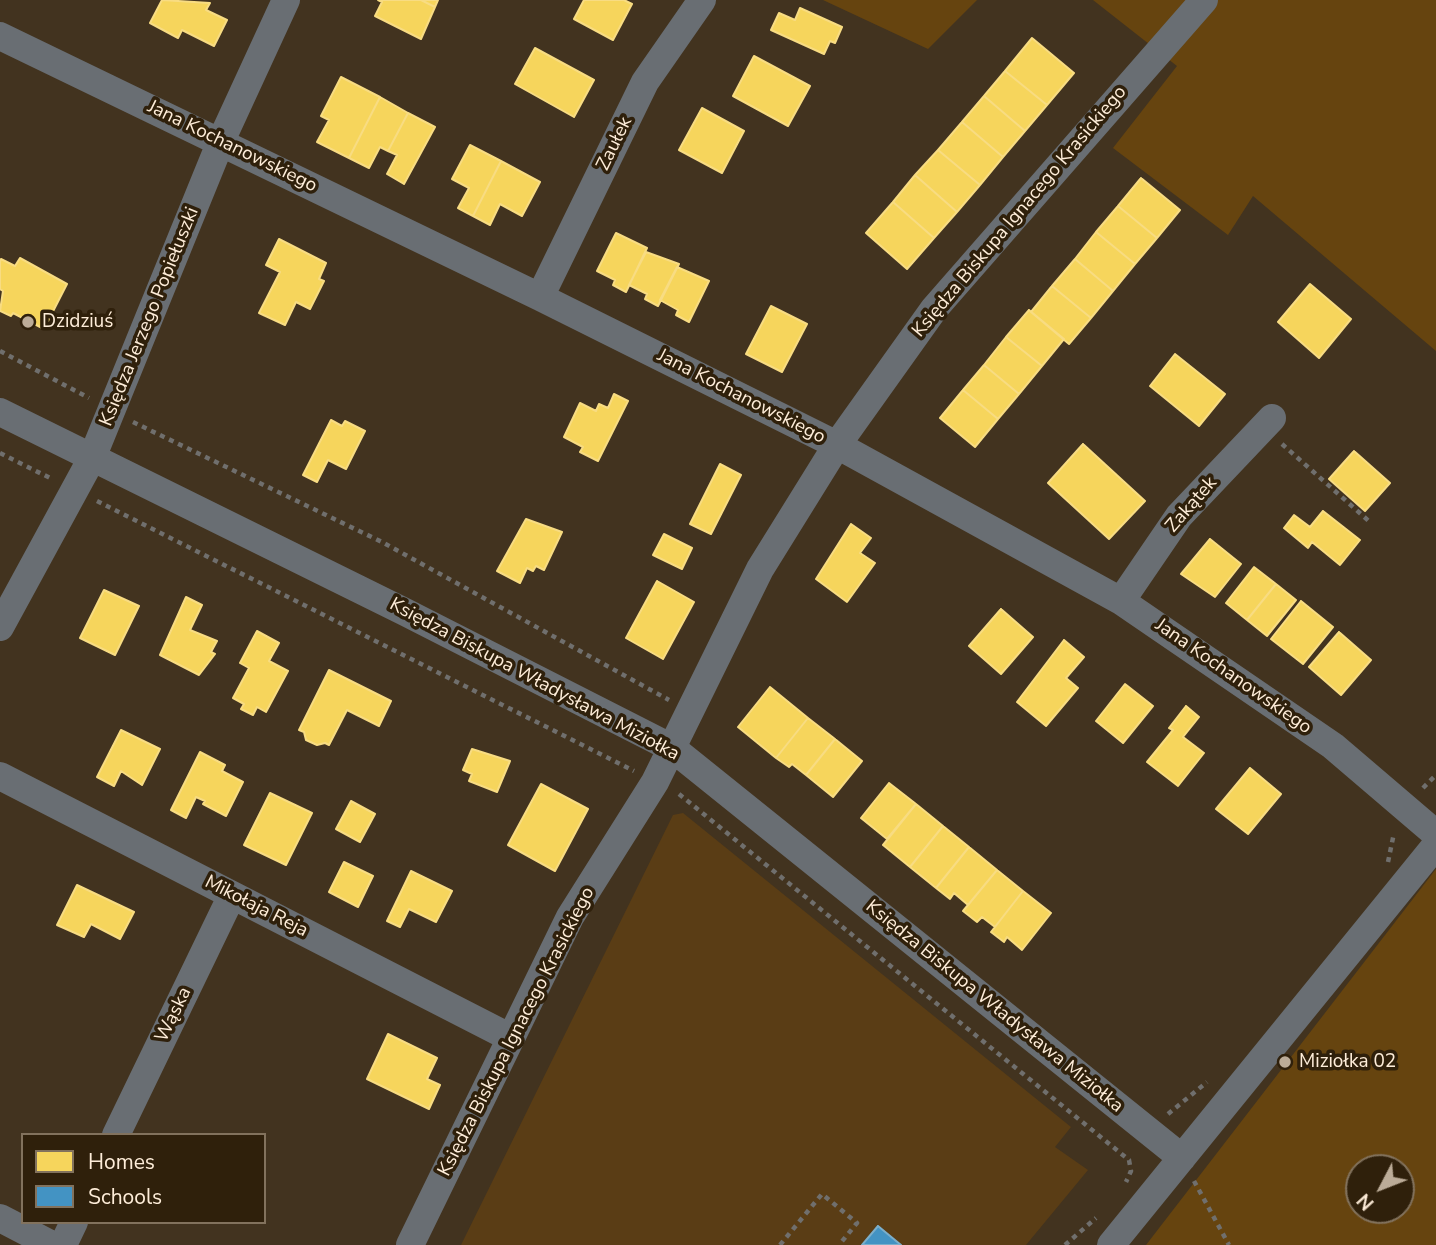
<!DOCTYPE html>
<meta charset="utf-8">
<style>
body{margin:0}
#map{position:relative;width:1436px;height:1245px;overflow:hidden;background:#42331f;font-family:"Nunito Sans",sans-serif}
canvas{display:block}
.legend{position:absolute;left:21px;top:1133px;width:245px;height:91px;box-sizing:border-box;background:#2f200b;border:2px solid #82725d;margin:0;padding:9px 12px;list-style:none;font-size:21px;color:#feedd9}
.legend li{display:flex;align-items:center;gap:14px;height:35px}
.legend b{width:35px;border:2px solid #82725d}
.north{position:absolute;left:1345px;top:1154px;width:70px;height:70px;box-sizing:border-box;background:#2f200b;border:2px solid #82725d;border-radius:50%;rotate:228deg;font-size:19px;font-weight:700;line-height:28px;text-align:center;color:#feedd9}
.north::after{content:'';display:block;margin:auto;width:24px;height:32px;background:#bcac98;clip-path:polygon(50% 0,100% 100%,50% 72%,0 100%)}
</style>
<div id="map">
<canvas width="1436" height="1245"></canvas>
<ul class="legend">
<li><b style="height:19px;background:#f6d55c"></b>Homes</li>
<li><b style="height:19px;background:#4393c3"></b>Schools</li>
</ul>
<div class="north">N</div>
</div>
<script>
const ctx = document.querySelector('canvas').getContext('2d');
ctx.lineJoin = 'round';
function fillPath(path, color) { ctx.fillStyle = color; ctx.fill(path, 'evenodd'); }
const toPath = rows => new Path2D(rows.map(r => 'M' + r).join(''));
function trace(path, color, width, dash) { ctx.strokeStyle = color; ctx.lineWidth = width; ctx.lineCap = dash ? 'butt' : 'round'; ctx.setLineDash(dash || []); ctx.stroke(path); }
function label(font, color, halo, rows, align = 'center') {
  ctx.font = font + ' "Nunito Sans",sans-serif'; ctx.lineWidth = 7; ctx.setLineDash([]); ctx.textBaseline = 'middle'; ctx.strokeStyle = halo; ctx.fillStyle = color; for (const [text, x, y, turn = 0] of rows) {
    ctx.save(); ctx.translate(x, y); ctx.rotate((+turn || 0) * Math.PI / 180); ctx.textAlign = isNaN(turn) ? turn : align; if (halo) ctx.strokeText(text, 0, 0); ctx.fillText(text, 0, 0); ctx.restore();
  }
}
fillPath(toPath([
 [683,813,1071,1127,1055,1147,1088,1170,1026,1245,461,1245,673,815]
]), '#5a3d15');
fillPath(toPath([
 [823,0,977,0,928,49],
 [1093,0,1436,0,1436,351,1253,196,1228,235,1113,148,1177,66],
 [1436,869,1436,1245,1146,1245],
 [1401,1168,1401,1210,1359,1210,1359,1168]
]), '#66440f');
const homes = toPath([
 [162,0,210,3,206,10,227,20,214,46,182,30,178,38,150,23,162,0],
 [378,0,421,0,435,7,421,39,375,16,382,2,378,0],
 [421,0,438,0,435,7,421,0],
 [584,0,624,0,632,4,613,40,574,19,584,0],
 [800,8,842,27,835,43,830,41,824,54,771,30,779,13,795,20,800,8],
 [1032,38,1074,73,1047,105,1005,71,1032,38],
 [535,48,594,80,574,117,515,84,535,48],
 [754,56,810,86,788,126,733,96,754,56],
 [1005,71,1047,105,1025,131,984,96,1005,71],
 [341,77,380,97,349,158,317,142,329,120,321,116,341,77],
 [984,96,1025,131,1003,157,962,122,984,96],
 [380,97,408,113,388,151,380,147,369,168,349,158,380,97],
 [702,108,744,131,722,173,679,150,702,108],
 [408,113,435,127,404,184,387,174,397,155,388,151,408,113],
 [962,122,1003,157,980,185,938,150,962,122],
 [470,145,501,161,473,216,458,208,469,188,452,179,470,145],
 [938,150,980,185,957,212,915,175,938,150],
 [501,161,540,182,522,216,500,204,490,225,473,216,501,161],
 [915,175,957,212,934,238,893,202,915,175],
 [1141,178,1180,210,1157,238,1118,206,1141,178],
 [893,202,934,238,907,269,866,233,893,202],
 [1118,206,1157,238,1135,264,1096,232,1118,206],
 [1096,232,1135,264,1113,291,1075,259,1096,232],
 [616,233,647,248,626,292,613,285,615,280,597,271,616,233],
 [279,239,326,263,319,279,324,281,310,309,296,302,285,325,259,313,280,272,266,265,279,239],
 [646,252,679,264,658,306,645,299,647,294,629,285,646,252],
 [20,258,67,284,44,329,13,313,11,316,0,311,3,291,0,289,0,262,1,259,15,266,20,258],
 [1075,259,1113,291,1091,318,1052,286,1075,259],
 [677,267,709,281,689,322,676,315,678,310,660,300,677,267],
 [1310,284,1351,319,1319,358,1278,322,1310,284],
 [1052,286,1091,318,1069,344,1031,312,1052,286],
 [771,306,807,324,782,372,746,354,771,306],
 [1029,310,1064,339,1042,366,1006,337,1029,310],
 [1006,337,1042,366,1019,394,984,365,1006,337],
 [1175,354,1225,394,1199,426,1150,386,1175,354],
 [984,365,1019,394,998,419,963,390,984,365],
 [963,390,998,419,975,447,940,418,963,390],
 [614,394,628,401,598,461,580,452,583,447,564,437,580,403,596,411,599,404,608,408,614,394],
 [331,420,342,426,345,421,365,431,346,469,328,460,317,482,303,475,331,420],
 [1083,444,1145,501,1109,539,1048,483,1083,444],
 [1354,451,1390,483,1365,511,1329,479,1354,451],
 [720,464,741,475,711,534,690,524,720,464],
 [1323,511,1360,540,1340,565,1312,542,1308,548,1284,528,1294,515,1310,527,1323,511],
 [526,519,562,532,544,570,536,566,533,571,527,568,520,583,497,571,526,519],
 [851,524,871,538,860,553,875,563,847,602,816,579,851,524],
 [664,534,692,548,682,569,653,555,664,534],
 [1210,539,1241,564,1215,597,1181,574,1210,539],
 [1254,567,1276,584,1247,620,1226,603,1254,567],
 [657,581,694,602,663,659,626,638,657,581],
 [1276,584,1296,600,1267,636,1247,620,1276,584],
 [104,590,139,606,115,655,80,638,104,590],
 [186,597,202,605,190,630,217,641,211,652,215,654,199,675,160,655,186,597],
 [1301,601,1333,627,1303,664,1271,639,1301,601],
 [1001,609,1033,637,1001,674,969,646,1001,609],
 [257,631,279,643,269,661,288,671,266,712,257,707,253,715,241,709,244,704,233,698,249,668,240,663,257,631],
 [1339,632,1371,660,1341,695,1309,667,1339,632],
 [1064,640,1084,657,1066,678,1078,688,1046,726,1017,702,1064,640],
 [329,670,391,701,379,726,347,710,329,745,325,743,317,745,306,740,304,732,299,730,329,670],
 [1125,684,1153,706,1123,743,1096,721,1125,684],
 [770,687,808,718,776,758,738,727,770,687],
 [1186,706,1199,717,1183,737,1204,753,1178,786,1147,762,1173,730,1169,728,1186,706],
 [808,718,835,739,806,775,792,764,789,767,776,758,808,718],
 [121,730,160,749,142,785,121,771,114,786,97,777,121,730],
 [835,739,862,761,833,797,806,775,835,739],
 [472,749,510,761,497,792,469,781,472,774,463,770,472,749],
 [200,752,225,765,222,771,243,782,226,816,203,804,205,801,196,797,186,818,171,810,200,752],
 [1250,768,1281,794,1248,834,1216,809,1250,768],
 [889,783,916,804,887,839,861,818,889,783],
 [541,784,588,809,555,871,508,845,541,784],
 [270,793,312,813,286,865,244,845,270,793],
 [351,801,375,814,360,842,336,829,351,801],
 [916,804,943,826,910,867,883,845,916,804],
 [943,826,969,847,936,888,910,867,943,826],
 [969,847,997,870,968,905,954,893,950,899,936,888,969,847],
 [344,862,373,876,358,907,329,892,344,862],
 [997,870,1023,891,995,927,982,917,977,922,963,911,997,870],
 [411,871,452,891,436,922,409,909,400,927,387,921,411,871],
 [77,885,134,912,120,939,91,924,84,937,57,925,77,885],
 [1023,891,1051,913,1022,950,1007,937,1004,942,991,932,1023,891],
 [388,1034,437,1058,427,1079,440,1085,429,1109,367,1079,388,1034]
]);
fillPath(homes, '#f6d55c');
trace(homes, '#f8dc82', 2);
const schools = toPath([
 [878,1226,901,1245,862,1245,878,1226]
]);
fillPath(schools, '#4393c3');
trace(schools, '#7baeca', 2);
trace(toPath([
 [0,351,89,398],
 [133,422,382,542,669,700],
 [1282,444,1371,523],
 [0,453,52,479],
 [97,501,634,771],
 [1423,788,1436,775],
 [679,794,1129,1160,1131,1171,1126,1182],
 [1388,862,1394,833],
 [1168,1114,1207,1082],
 [1194,1181,1229,1245],
 [780,1245,822,1194,857,1223,839,1245],
 [1065,1245,1096,1218]
]), '#706f6d', 4.5, [5, 5]);
trace(toPath([
 [0,36,540,297,837,445,1121,601,1333,746,1436,834],
 [540,297,645,82,702,0],
 [0,412,405,612,672,748,1182,1158],
 [1121,601,1179,516,1272,418],
 [0,627,92,458,221,141,286,0],
 [0,776,511,1038],
 [116,1135,232,895],
 [0,1218,52,1245],
 [63,1245,74,1222],
 [410,1245,570,917,655,782,760,569,837,445,934,309,1204,0],
 [1111,1245,1436,845]
]), '#696e73', 28);
for (const [x, y, r, color] of [
 [28,322,7,"#bcac98"],
 [1285,1062,7,"#bcac98"]
]) { const dot = new Path2D(); dot.arc(x, y, r, 0, 2 * Math.PI); ctx.fillStyle = color; ctx.fill(dot); trace(dot, '#2f200b', 2.5); }
label('19px', '#feedd9', '#2f200b', [
 ["Zaułek",615,144,-64],
 ["Jana Kochanowskiego",232,147,26],
 ["Księdza Biskupa Ignacego Krasickiego",1020,212,-50],
 ["Księdza Jerzego Popiełuszki",150,317,-68],
 ["Jana Kochanowskiego",741,397,27],
 ["Zakątek",1192,505,-49],
 ["Jana Kochanowskiego",1233,677,35],
 ["Księdza Biskupa Władysława Miziołka",534,680,28],
 ["Mikołaja Reja",256,907,27],
 ["Księdza Biskupa Władysława Miziołka",994,1007,39],
 ["Wąska",174,1015,-64],
 ["Księdza Biskupa Ignacego Krasickiego",517,1032,-63]
]);
label('19px', '#feedd9', '#2f200b', [
 ["Dzidziuś",42,322],
 ["Miziołka 02",1299,1062]
], 'left');
</script>
